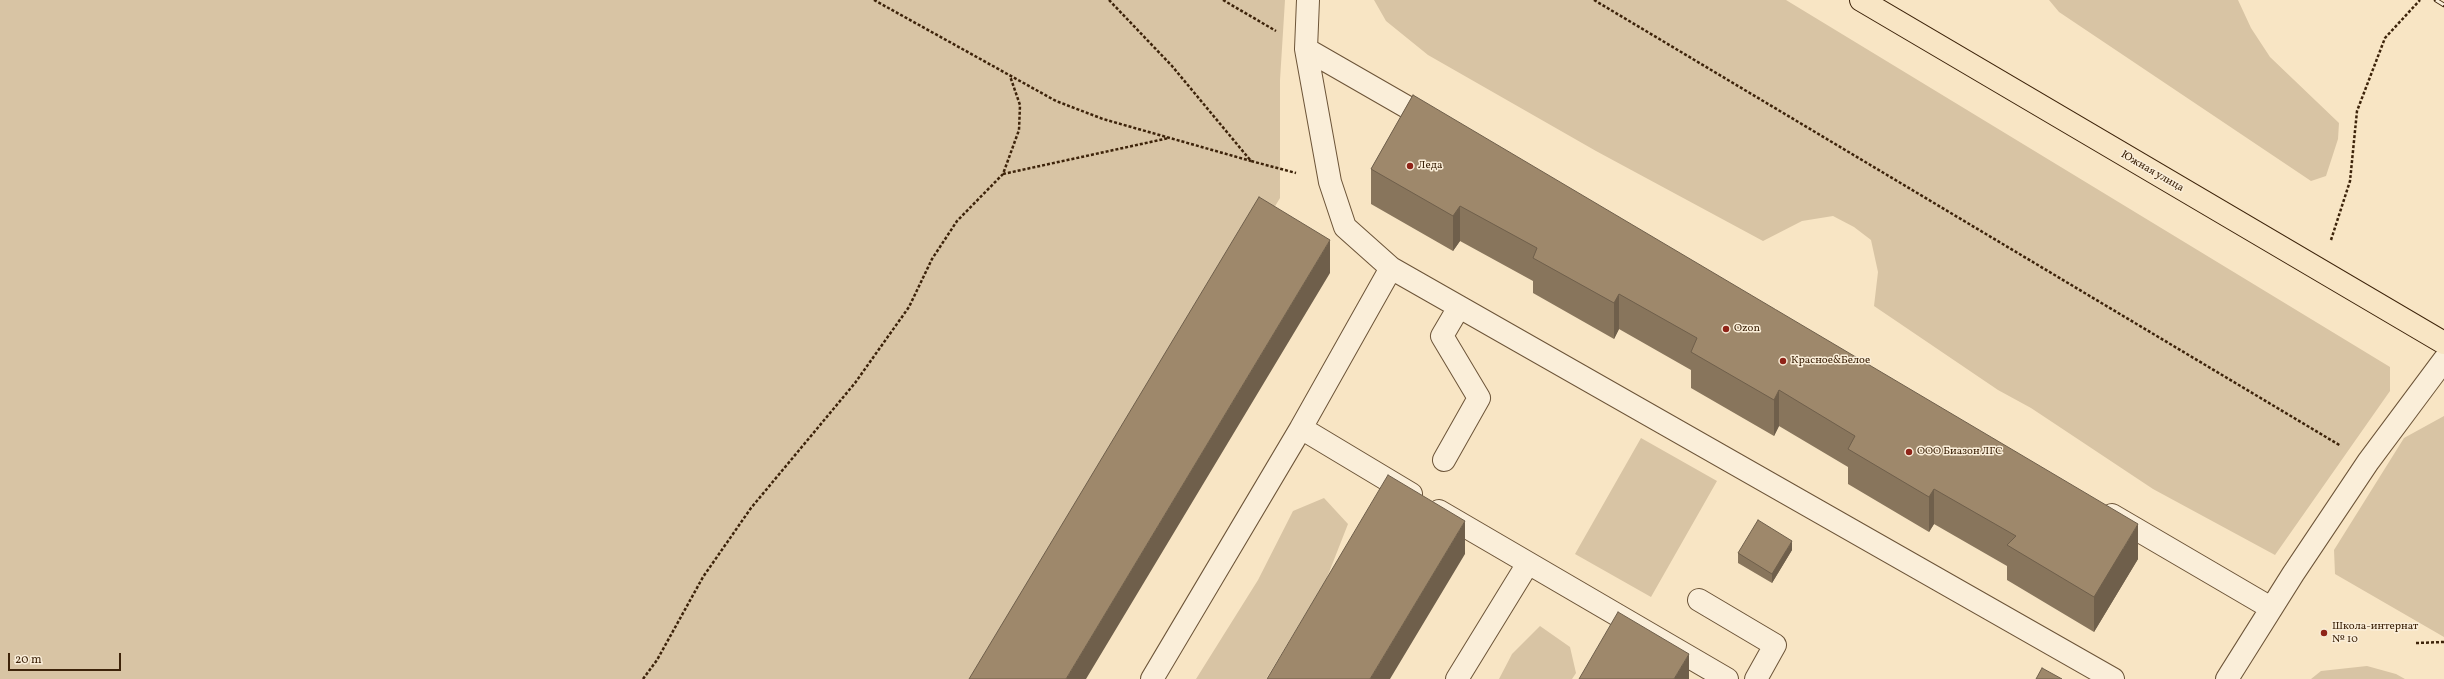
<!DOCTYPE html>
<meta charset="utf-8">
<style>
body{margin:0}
#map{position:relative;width:2444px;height:679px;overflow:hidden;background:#f8e5c4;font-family:Vollkorn,serif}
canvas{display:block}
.scale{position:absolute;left:8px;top:653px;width:113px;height:18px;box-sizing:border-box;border:2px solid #3d230a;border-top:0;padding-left:5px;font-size:12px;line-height:14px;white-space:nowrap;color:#3d230a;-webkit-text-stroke:3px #faeed9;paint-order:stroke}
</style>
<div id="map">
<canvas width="2444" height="679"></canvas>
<div class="scale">20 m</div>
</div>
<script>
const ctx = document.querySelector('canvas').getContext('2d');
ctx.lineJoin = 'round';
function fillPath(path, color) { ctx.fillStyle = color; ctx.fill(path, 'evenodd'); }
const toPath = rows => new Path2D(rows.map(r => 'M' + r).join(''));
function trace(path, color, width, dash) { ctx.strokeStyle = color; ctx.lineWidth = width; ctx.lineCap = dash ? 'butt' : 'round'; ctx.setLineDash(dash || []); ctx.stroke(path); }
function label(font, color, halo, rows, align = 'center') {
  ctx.font = font + ' Vollkorn,serif'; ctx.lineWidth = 3; ctx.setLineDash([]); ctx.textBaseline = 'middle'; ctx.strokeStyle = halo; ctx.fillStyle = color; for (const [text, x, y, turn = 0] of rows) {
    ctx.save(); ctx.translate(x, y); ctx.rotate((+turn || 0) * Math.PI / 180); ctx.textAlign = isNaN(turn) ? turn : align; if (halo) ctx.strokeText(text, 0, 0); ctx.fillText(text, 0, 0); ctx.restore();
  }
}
fillPath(toPath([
 [0,0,1285,0,1280,80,1280,198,989,679,0,679],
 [1374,0,1786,0,2390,367,2390,391,2275,555,2153,489,2031,408,1998,390,1874,306,1878,272,1871,240,1854,227,1833,216,1802,221,1763,241,1596,151,1428,55,1386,21],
 [2049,0,2238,0,2251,28,2270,57,2339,123,2338,139,2326,176,2311,181,2059,12],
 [2444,416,2444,637,2335,574,2334,550,2404,438],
 [1641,438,1717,481,1651,597,1575,554],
 [1324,498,1348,524,1326,580,1266,679,1196,679,1258,580,1293,511],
 [1540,626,1570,647,1576,673,1572,679,1499,679,1512,654],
 [2367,666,2396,674,2405,679,2311,679,2321,671]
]), '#d8c4a4');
const minor = toPath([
 [1308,0,1306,49,1330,182,1345,227,1391,268,1301,428,1411,494],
 [1306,49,1433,122],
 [1391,268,2113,679],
 [1444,460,1479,398,1442,336,1459,307],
 [1439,511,1727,679],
 [2112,515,2271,608],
 [1699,600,1775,645,1756,679],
 [1152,679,1301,428],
 [1457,679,1527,565],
 [2227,679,2293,574,2368,462,2444,360]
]);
const major = toPath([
 [1861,0,2444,343]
]);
trace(minor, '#6c5438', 24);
trace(major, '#3d230a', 24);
trace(toPath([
 [874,0,1056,101,1103,119,1251,161],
 [1109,0,1172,66,1251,161,1296,173],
 [1223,0,1276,31],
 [1594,0,2341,446],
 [1003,174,1169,138],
 [2331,240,2350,181,2357,111,2385,38,2420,0],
 [2416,643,2444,642],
 [643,679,657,660,703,577,751,508,855,383,909,307,932,259,957,221,1003,174,1019,130,1020,105,1010,76]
]), '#3d230a', 2.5, [3, 2]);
trace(minor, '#faeed9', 22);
trace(major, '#f8e5c4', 22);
const rail = toPath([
 [2436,0,2444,5]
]);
trace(rail, '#3d230a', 4.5);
trace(rail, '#faeed9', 3, [9]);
fillPath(toPath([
 [1413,95,2138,559,2094,632,2007,580,2007,566,1934,524,1929,532,1848,484,1848,467,1779,426,1774,436,1691,388,1691,370,1619,329,1614,339,1533,293,1533,281,1460,241,1453,251,1371,204,1371,169],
 [1792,550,1772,583,1738,563,1738,553]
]), '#88755c');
fillPath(toPath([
 [1460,206,1460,241,1453,251,1453,216],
 [1330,240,1330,273,1086,679,1066,679],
 [1619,294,1619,329,1614,339,1614,303],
 [1779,390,1779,426,1774,436,1774,400],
 [1934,489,1934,524,1929,532,1929,497],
 [1465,521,1465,554,1390,679,1370,679],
 [2138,524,2138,559,2094,632,2094,597],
 [1792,541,1792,550,1772,583,1772,574],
 [1689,654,1689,679,1674,679]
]), '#6f5f4b');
const building = toPath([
 [1413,95,2138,524,2094,597,2007,545,2016,536,1934,489,1929,497,1848,449,1855,436,1779,390,1774,400,1691,352,1697,338,1619,294,1614,303,1533,258,1537,248,1460,206,1453,216,1371,169,1413,95],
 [1259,197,1330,240,1066,679,969,679,1259,197],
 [1388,475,1465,521,1370,679,1267,679,1388,475],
 [1758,520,1792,541,1772,574,1738,553,1758,520],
 [1618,612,1689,654,1674,679,1579,679,1618,612],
 [2042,668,2062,679,2036,679,2042,668]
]);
fillPath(building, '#9e886b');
trace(building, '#6f5f4b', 1);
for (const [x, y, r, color] of [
 [1410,166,4,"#8f2418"],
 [1726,329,4,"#8f2418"],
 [1783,361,4,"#8f2418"],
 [1909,452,4,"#8f2418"],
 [2324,633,4,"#8f2418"]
]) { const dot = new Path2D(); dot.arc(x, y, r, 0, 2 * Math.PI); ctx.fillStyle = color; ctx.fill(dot); trace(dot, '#faeed9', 1.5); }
label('11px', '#3d230a', '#faeed9', [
 ["Леда",1418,166],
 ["Ozon",1734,329],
 ["Красное&Белое",1791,361],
 ["ООО Биазон ЛГС",1917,452],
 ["Школа-интернат",2332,627],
 ["№ 10",2332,640]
], 'left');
label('11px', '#3d230a', '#faeed9', [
 ["Южная улица",2152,172,30]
]);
</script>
